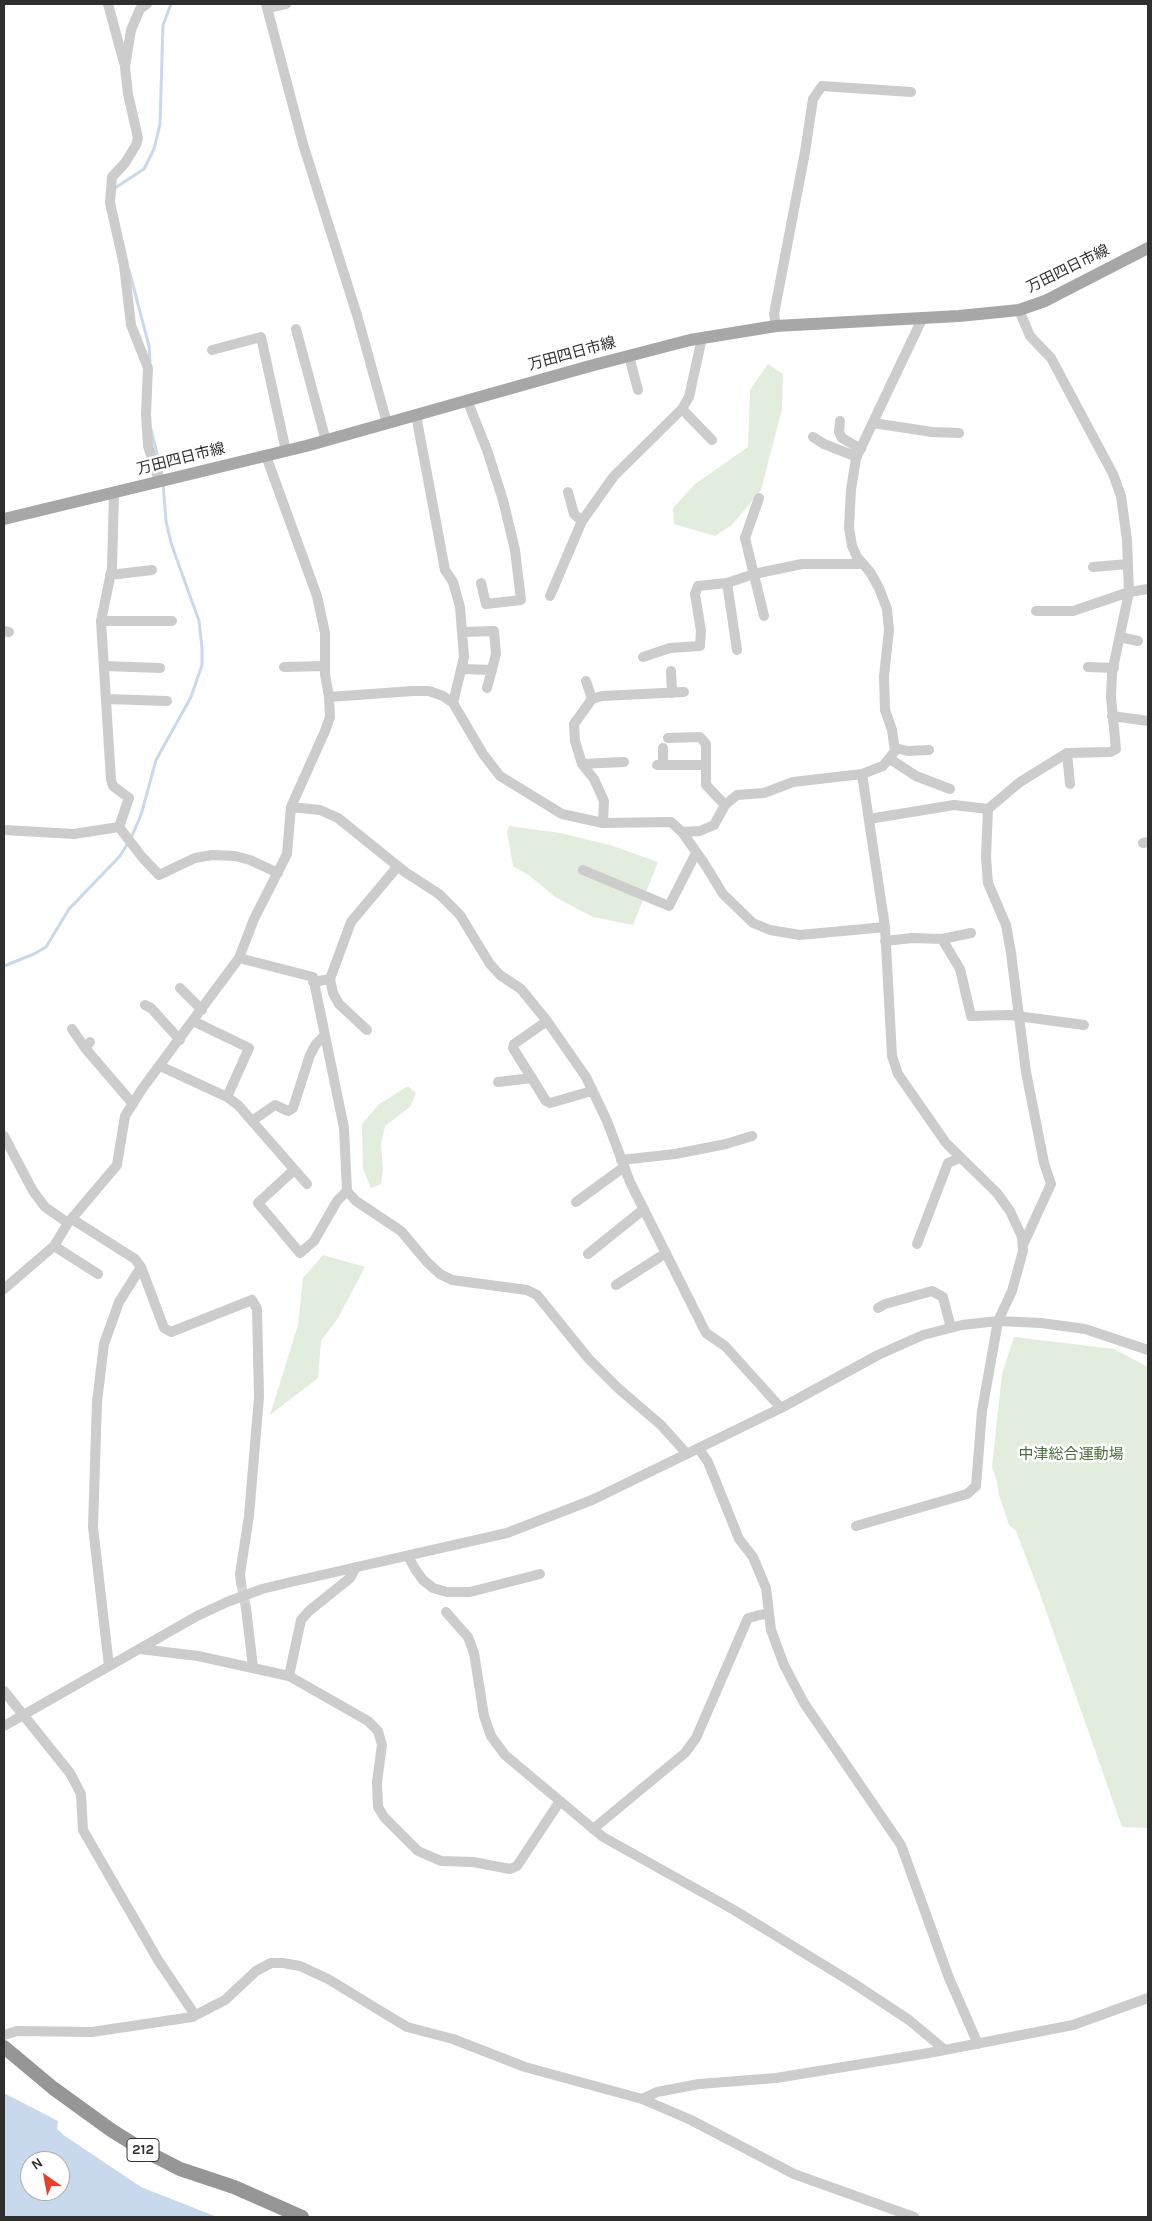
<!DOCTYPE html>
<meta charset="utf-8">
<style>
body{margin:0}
#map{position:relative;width:1152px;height:2221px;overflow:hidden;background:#fff;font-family:Karla,sans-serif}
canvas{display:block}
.frame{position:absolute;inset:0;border:5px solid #2f2f2f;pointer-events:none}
.north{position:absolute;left:20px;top:2151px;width:50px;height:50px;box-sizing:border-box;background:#fff;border:1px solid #acacac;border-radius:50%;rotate:327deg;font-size:14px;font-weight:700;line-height:20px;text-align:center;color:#2f2f2f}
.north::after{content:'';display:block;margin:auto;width:18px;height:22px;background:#e9402e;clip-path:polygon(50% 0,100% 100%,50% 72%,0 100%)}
</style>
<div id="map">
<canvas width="1152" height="2221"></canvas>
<div class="frame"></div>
<div class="north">N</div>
</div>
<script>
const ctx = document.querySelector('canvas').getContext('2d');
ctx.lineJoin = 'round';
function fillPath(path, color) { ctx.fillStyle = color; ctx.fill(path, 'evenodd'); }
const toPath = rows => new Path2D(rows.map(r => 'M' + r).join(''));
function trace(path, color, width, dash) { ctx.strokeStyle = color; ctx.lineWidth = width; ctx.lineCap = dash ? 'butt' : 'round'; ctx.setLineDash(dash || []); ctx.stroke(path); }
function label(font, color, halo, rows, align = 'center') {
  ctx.font = font + ' Karla,"Noto Sans JP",sans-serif'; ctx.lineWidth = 5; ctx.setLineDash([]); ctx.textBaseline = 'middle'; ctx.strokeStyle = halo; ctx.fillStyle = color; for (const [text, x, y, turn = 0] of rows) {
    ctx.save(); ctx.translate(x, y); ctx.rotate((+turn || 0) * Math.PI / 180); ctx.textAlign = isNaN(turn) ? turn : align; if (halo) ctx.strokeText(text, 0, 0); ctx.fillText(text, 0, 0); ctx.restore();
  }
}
fillPath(toPath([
 [768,364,783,374,782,409,761,490,732,525,715,536,674,524,673,508,695,484,748,447,750,390],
 [509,826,560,833,610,845,658,862,633,925,593,917,555,897,530,876,513,866,507,832],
 [408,1086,416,1093,410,1107,385,1126,381,1145,383,1170,381,1184,371,1188,363,1169,362,1124,379,1104],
 [323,1255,365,1267,338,1318,321,1341,318,1378,270,1415,298,1325,303,1278],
 [1014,1337,1114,1349,1148,1367,1148,1828,1122,1827,1039,1591,1016,1531,1009,1525,999,1495,997,1482,992,1467,1002,1374]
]), '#e3eddd');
fillPath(toPath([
 [4,2093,58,2121,57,2129,65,2136,141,2187,217,2217,4,2217],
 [30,2161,60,2161,60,2191,30,2191]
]), '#c8d9ed');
trace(toPath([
 [115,188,144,169,154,149,160,124,163,25,171,4],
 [129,270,149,346,150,361],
 [151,429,162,474],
 [131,838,141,815,156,760,191,697,202,665,202,648,199,621,171,543,166,521,163,483],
 [4,966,34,954,46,947,69,909,120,856,128,843]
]), '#c8d9ed', 3);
trace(toPath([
 [241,1583,246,1608]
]), '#d5d5d5', 10, [10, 5]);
trace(toPath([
 [108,4,124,63],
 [147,4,140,9,131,30,125,67,128,94,138,138,136,145,125,163,112,177,110,203,124,265,131,325,148,368,146,414,148,446,159,481],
 [266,4,303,144,357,315,387,423],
 [267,8,286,4],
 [776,326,774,314,805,152,813,99,822,86,911,92],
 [296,329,326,441],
 [212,350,261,337,286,451],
 [629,356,638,390],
 [467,400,487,450,503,500,515,550,521,600,486,604,481,583],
 [682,409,712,440],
 [416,415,445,570,453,582,460,607,464,657,453,703],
 [840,421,839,432,842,438,861,449],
 [873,423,932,432,959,433],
 [813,437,824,444,857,457],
 [568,492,574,514,582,521],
 [114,493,112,568,101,621,111,780,113,786,129,798,119,827],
 [759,498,745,538,764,616],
 [1093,567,1128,564],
 [110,575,152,570],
 [727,583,737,650],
 [550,596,582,521,614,476,682,409,689,397,702,338],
 [1036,611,1073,611,1129,592,1148,589],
 [101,621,172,621],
 [4,631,9,632],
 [463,632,494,631,496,654,487,688],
 [1120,637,1138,641],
 [643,657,670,648,700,646,701,631,695,594,698,586,727,583,754,574,802,564,862,564],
 [104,666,160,668],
 [284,667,325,666],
 [1088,667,1114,668],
 [462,669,492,670],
 [671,671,672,693],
 [586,681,592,699,574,724,575,741,582,764,594,779,604,801,603,823],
 [329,697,413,691,429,691,443,696,453,703,483,754,500,776,562,814,603,823,671,822,682,832,704,863,723,894,753,923,770,930,800,935,885,927],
 [106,699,167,701],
 [592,699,602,696,684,692],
 [1112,716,1148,721],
 [668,738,700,737,706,744,706,785,725,805],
 [663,748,663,765],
 [895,748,908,751,929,750],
 [1067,753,1070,784],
 [890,759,916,776,950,789],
 [582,764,624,762],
 [657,765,706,765],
 [291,807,320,810,338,818,405,872,439,894,460,915,490,964,500,975,521,989,547,1021,586,1077,607,1121,630,1182,706,1333,725,1346,781,1408],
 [988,809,986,857,988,883,1006,925,1011,953,1026,1072,1044,1163,1051,1184,1023,1245],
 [869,819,954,805,988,809,1020,782,1067,753,1110,752,1116,749,1111,697,1112,673,1129,592,1127,540,1121,496,1113,474,1051,358,1030,336,1019,310],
 [119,827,142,857,159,875,195,858,212,855,235,856,250,860,278,873],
 [4,830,74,834,119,827],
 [682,832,700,831,714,825,725,805,737,795,764,793,793,782,862,774,883,766,895,751,892,730,885,710,884,676,889,630,887,609,879,588,870,572,857,557,852,546,849,527,851,490,856,458,923,317],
 [1143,843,1148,842],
 [583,870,669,906,696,853],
 [942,939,960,969,971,1016,1010,1015,1084,1025],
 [885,941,912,938,942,939,971,933],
 [239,958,313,977,344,1128,347,1191,356,1201,401,1231,427,1262,440,1274,452,1280,527,1290,537,1295,588,1358,619,1389,661,1425,687,1454],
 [330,979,333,993,339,1004,367,1030],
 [313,982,330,979,351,922,398,866],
 [180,988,202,1010],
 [145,1005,151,1008,180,1040],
 [547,1021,514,1044,513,1048,546,1101,550,1103,592,1091],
 [72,1029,85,1048],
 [90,1042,85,1048,133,1104],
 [160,1066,227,1097,249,1048,193,1021],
 [498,1082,532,1078],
 [227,1097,238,1105,307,1184],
 [252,1121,275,1105,288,1111,293,1108,310,1055,316,1044,324,1036],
 [4,1136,33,1191,45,1207,68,1223],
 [621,1160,675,1154,726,1144,752,1136],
 [294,1170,258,1203,300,1253,314,1241,337,1201,347,1191],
 [576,1202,624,1167],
 [72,1219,135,1259,141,1267,119,1302,104,1344,97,1402,93,1527,109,1666],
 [917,1244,948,1163,960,1158],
 [54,1246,98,1274],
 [588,1254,644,1209],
 [141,1267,164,1328,171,1332,252,1300,257,1309,259,1397,249,1516,240,1574,241,1583],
 [616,1285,666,1253],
 [4,1289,54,1246,68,1223,117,1165,125,1116,142,1089,239,958,254,919,287,854,291,807,325,731,330,717,329,697,325,674,325,633,317,596,266,456],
 [878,1308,885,1304,932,1291,943,1297,951,1328],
 [699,1449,708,1462,739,1539,753,1557,766,1588,771,1630,784,1665,804,1703,901,1845,949,1978,978,2044],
 [856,1526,967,1494,976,1486,982,1411,998,1321,1012,1291,1023,1251,1022,1237,1010,1211,997,1193,946,1143,898,1074,892,1056,885,927,862,774],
 [408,1556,415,1569,423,1580,433,1588,447,1592,470,1592,540,1574],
 [246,1608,253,1667],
 [446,1612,468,1637,474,1653,484,1716,491,1736,505,1755,603,1837,734,1910,853,1983,909,2020,945,2050],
 [140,1649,198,1656,289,1676,368,1721,378,1731,382,1745,377,1782,378,1807,384,1817,418,1851,441,1861,473,1862,510,1869,517,1866,560,1801],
 [289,1676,301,1620,309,1611,350,1578,356,1567],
 [4,1691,70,1773,81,1794,83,1830,158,1960,195,2015],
 [4,1726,197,1616,227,1602,262,1589,291,1582,507,1533,592,1500,781,1408,878,1355,923,1335,962,1325,998,1321,1041,1323,1085,1329,1148,1350],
 [593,1829,685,1753,696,1738,748,1618,768,1613],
 [4,2035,17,2031,92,2032,192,2017,225,2000,256,1971,271,1963,283,1963,300,1966,328,1979,407,2027,453,2039,525,2067,642,2099,691,2120,794,2174,914,2217],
 [642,2099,657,2092,699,2084,776,2078,929,2053,1073,2025,1148,1998]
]), '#ccc', 10);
trace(toPath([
 [4,519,306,446,590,366,690,340,776,326,959,316,1019,310,1045,301,1148,248]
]), '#a7a7a7', 12);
trace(toPath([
 [4,2047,53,2088,111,2130,143,2150,180,2169,234,2187,302,2217]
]), '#969696', 14);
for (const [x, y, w] of [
 [143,2150,32]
]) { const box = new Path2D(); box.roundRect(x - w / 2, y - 11.5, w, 23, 4); ctx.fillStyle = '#fff'; ctx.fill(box); trace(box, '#2f2f2f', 1); }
label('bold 14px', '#2f2f2f', null, [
 ["212",143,2150]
]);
label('15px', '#2f2f2f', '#fff', [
 ["万田四日市線",1068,269,-26],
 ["万田四日市線",572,354,-15],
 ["万田四日市線",181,459,-14]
]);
label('15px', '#4a6c3b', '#fff', [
 ["中津総合運動場",1071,1455]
]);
</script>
